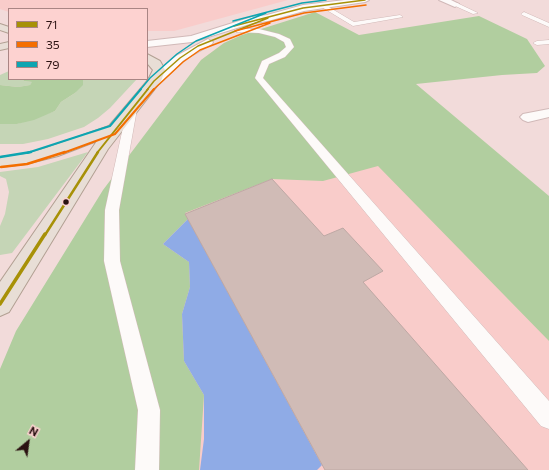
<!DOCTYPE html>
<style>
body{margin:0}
#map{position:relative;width:549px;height:470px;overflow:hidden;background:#f2dbda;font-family:Commissioner,sans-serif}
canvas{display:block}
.legend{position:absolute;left:8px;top:8px;width:140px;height:72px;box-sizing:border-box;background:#fdd2d0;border:1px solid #a98584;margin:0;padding:5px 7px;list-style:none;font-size:12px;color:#2b1212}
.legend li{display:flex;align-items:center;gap:8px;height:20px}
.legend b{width:20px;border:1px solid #a98584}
.north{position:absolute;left:8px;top:422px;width:40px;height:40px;-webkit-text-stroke:3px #fdd2d0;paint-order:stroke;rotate:29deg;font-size:11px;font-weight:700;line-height:16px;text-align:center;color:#2b1212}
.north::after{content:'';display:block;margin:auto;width:14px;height:18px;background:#2b1212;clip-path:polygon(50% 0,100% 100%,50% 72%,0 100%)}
</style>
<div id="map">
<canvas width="549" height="470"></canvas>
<ul class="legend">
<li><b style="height:5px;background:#a79107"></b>71</li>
<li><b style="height:5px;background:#f46e01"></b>35</li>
<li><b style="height:5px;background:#0da5b1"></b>79</li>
</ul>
<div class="north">N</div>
</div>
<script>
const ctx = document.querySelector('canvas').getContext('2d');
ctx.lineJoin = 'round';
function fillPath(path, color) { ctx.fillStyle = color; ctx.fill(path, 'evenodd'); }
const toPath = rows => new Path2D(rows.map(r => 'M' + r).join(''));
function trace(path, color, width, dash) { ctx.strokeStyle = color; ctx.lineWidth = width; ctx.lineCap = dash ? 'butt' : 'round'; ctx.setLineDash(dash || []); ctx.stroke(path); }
fillPath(toPath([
 [0,0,288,0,174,31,147,31,147,9,9,9,9,12,0,9],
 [242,35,549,320,549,470,9,470,201,60,224,43]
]), '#f9ccca');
fillPath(toPath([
 [9,71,9,79,22,79,24,81,33,82,30,85,18,87,0,85,0,75],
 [137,79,110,108,98,118,84,127,48,139,23,144,0,144,0,124,17,124,55,111,61,102,75,93,83,80],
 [88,152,12,253,0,255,0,226,5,214,9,192,6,179,0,176,0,172,38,167]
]), '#c5d5b6');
fillPath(toPath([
 [315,12,359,35,479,16,527,39,545,66,537,73,502,75,416,84,549,196,549,341,378,166,323,181,272,179,185,213,188,219,163,244,189,262,190,287,182,314,184,361,204,395,199,470,0,470,0,369,16,331,103,190,201,60,224,43,242,35],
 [22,79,88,79,83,80,83,85,75,93,61,102,55,111,34,120,17,124,0,124,0,85,18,87,30,85,32,82,24,81]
]), '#b1ce9f');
fillPath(toPath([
 [188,219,322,465,317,470,200,470,204,439,204,395,184,361,182,314,190,287,189,262,163,244]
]), '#8fabe6');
const building = toPath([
 [272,179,324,236,343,228,383,271,363,282,528,470,325,470,185,214,272,179]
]);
fillPath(building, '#d0bbb6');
trace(building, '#bea8a4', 1);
const service = toPath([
 [322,3,354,22,400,15,403,17,353,26,320,6,319,5,322,3],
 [453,3,457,3,478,13,473,14,453,5,453,3],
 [524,12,549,23,549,27,522,15,521,14,524,12],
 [238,29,259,29,279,34,290,39,294,47,285,57,269,64,263,78,549,401,549,429,541,426,255,78,262,61,279,53,286,47,284,42,275,37,259,33,236,32,235,31,238,29],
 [549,40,549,44,537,45,533,43,537,41,549,40],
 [132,106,137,109,119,210,120,261,160,410,159,470,135,470,138,410,104,261,105,210,127,109,132,106]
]);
const minor = toPath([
 [439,0,451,0,459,4,455,7,439,0],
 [549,109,549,117,528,122,523,120,520,117,523,114,549,109]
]);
const tertiary = toPath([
 [345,0,369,0,365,2,304,11,268,21,253,23,192,42,147,47,147,41,191,36,252,17,267,15,303,5,345,0],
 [208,39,213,42,212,44,184,60,159,84,149,84,147,81,149,78,176,56,208,39]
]);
const trunk = toPath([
 [0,24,9,27,9,33,0,30,0,24],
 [9,42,9,48,0,50,0,44,9,42],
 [147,54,160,61,165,70,161,81,108,149,9,312,0,316,0,282,97,141,58,156,26,164,0,167,0,157,25,154,46,148,109,126,148,80,153,70,147,63,147,54]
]);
trace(service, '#d1b9b8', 1);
trace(minor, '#d1b9b8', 2);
trace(tertiary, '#d1b9b8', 2);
trace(trunk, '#b2a093', 2);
fillPath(service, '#fdfaf9');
fillPath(minor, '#fdfaf9');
fillPath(tertiary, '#fdfaf9');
fillPath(trunk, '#e8ded6');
trace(toPath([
 [234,26,303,8,365,0],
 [147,90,154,81,180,58,198,46,268,18]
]), '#a79107', 1.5);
trace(toPath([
 [97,153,148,89]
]), '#a79107', 2);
trace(toPath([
 [45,235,98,152]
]), '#a79107', 2.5);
trace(toPath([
 [0,304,45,234]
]), '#a79107', 3.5);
trace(toPath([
 [235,31,304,13,366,5],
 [153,90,183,62,200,50,270,23]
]), '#f46e01', 1.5);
trace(toPath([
 [63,153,115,134,154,89]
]), '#f46e01', 2);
trace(toPath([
 [1,167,27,164,65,152]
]), '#f46e01', 2.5);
trace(toPath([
 [233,21,302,3,326,0],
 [140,90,150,78,177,54,196,41,266,13]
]), '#0da5b1', 1.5);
trace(toPath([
 [27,153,110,126,141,89]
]), '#0da5b1', 2);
trace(toPath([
 [0,157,31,152]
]), '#0da5b1', 2.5);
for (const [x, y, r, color] of [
 [66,202,3.5,"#2b1212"]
]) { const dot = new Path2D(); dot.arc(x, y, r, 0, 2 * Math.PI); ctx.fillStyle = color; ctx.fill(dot); trace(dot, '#fdd2d0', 1.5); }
</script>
